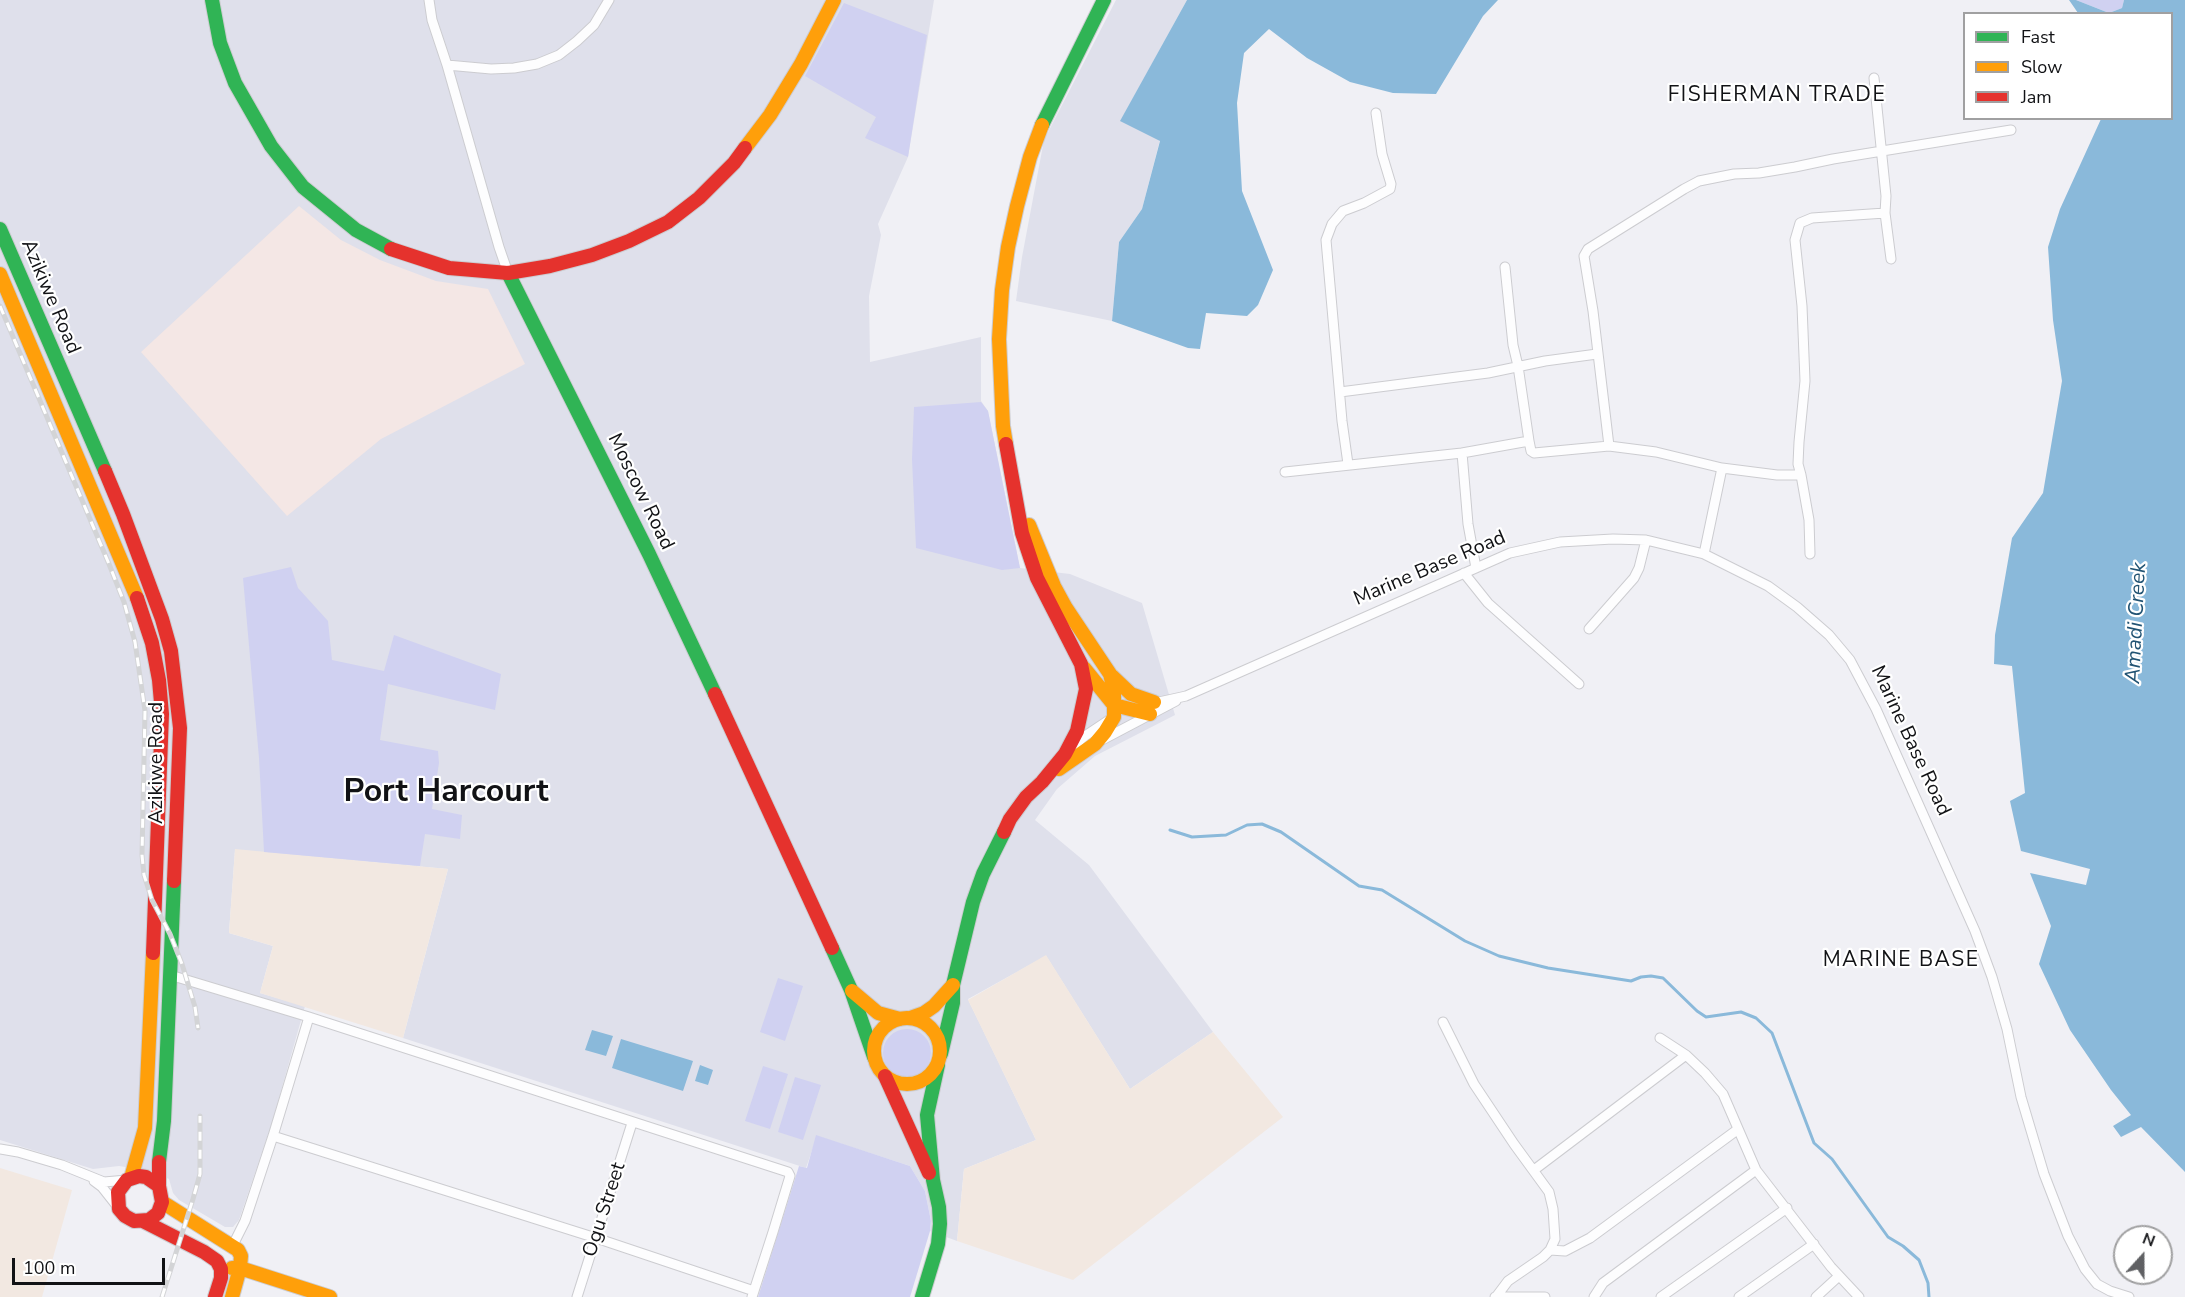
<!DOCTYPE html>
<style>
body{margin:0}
#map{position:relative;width:2185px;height:1297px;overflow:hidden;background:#f0f0f5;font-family:"Nunito Sans",sans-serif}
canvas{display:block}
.legend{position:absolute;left:1963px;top:12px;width:210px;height:108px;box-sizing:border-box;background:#fff;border:2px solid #a0a0a1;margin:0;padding:8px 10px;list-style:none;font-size:18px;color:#111215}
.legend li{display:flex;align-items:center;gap:12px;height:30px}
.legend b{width:30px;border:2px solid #a0a0a1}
.north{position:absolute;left:2113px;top:1225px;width:60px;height:60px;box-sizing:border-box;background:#fff;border:2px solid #a0a0a1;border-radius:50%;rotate:21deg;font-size:16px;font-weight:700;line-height:24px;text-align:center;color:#111215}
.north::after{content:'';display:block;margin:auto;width:21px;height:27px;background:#5f6063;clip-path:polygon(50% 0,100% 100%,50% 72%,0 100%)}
.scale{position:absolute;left:12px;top:1258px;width:153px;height:27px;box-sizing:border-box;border:3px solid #111215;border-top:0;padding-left:8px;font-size:18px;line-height:21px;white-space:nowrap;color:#111215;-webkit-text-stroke:4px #fff;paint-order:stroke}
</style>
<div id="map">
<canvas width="2185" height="1297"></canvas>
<ul class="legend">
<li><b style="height:8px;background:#30b455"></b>Fast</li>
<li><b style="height:8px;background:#ff9f0a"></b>Slow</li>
<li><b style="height:8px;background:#e5322d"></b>Jam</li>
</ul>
<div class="north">N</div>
<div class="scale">100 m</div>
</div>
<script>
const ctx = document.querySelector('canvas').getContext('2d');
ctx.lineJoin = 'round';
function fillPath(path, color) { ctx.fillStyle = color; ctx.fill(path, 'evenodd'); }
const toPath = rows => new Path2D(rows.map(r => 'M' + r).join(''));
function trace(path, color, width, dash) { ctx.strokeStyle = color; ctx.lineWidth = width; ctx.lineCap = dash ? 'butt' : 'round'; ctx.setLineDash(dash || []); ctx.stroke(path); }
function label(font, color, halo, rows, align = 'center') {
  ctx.font = font + ' "Nunito Sans",sans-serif'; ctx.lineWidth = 4.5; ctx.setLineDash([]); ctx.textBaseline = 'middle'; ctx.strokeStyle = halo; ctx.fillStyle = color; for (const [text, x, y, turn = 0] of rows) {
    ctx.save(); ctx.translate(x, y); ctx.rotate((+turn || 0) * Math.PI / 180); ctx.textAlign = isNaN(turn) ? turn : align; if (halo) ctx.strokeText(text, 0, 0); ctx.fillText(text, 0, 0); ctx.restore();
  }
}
fillPath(toPath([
 [0,0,934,0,908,157,878,224,881,235,869,296,870,362,981,337,981,401,988,411,1020,568,1070,574,1142,603,1175,715,1095,756,1057,789,1035,820,1089,865,1213,1032,1130,1089,1046,956,968,999,1036,1140,964,1169,957,1241,930,1231,931,1221,925,1191,910,1166,817,1136,806,1168,403,1038,448,869,235,850,229,933,273,946,260,993,305,1006,272,1123,239,1220,233,1227,225,1227,179,1200,173,1193,169,1179,151,1171,119,1166,93,1169,0,1140],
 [1116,0,1187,0,1121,120,1160,140,1142,209,1119,242,1112,321,1016,301,1022,257,1044,140]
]), '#dfe0eb');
fillPath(toPath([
 [235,849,448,869,403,1038,260,993,273,946,229,933],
 [1046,955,1130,1089,1213,1032,1283,1117,1073,1280,957,1241,964,1169,1036,1140,968,1000],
 [0,1168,72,1190,42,1297,0,1297]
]), '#f2e8e1');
fillPath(toPath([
 [299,206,341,240,380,260,436,281,488,289,525,364,381,439,287,516,141,352]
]), '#f4e7e5');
fillPath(toPath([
 [2076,0,2124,0,2122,8,2109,13],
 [844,3,927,35,908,157,865,138,876,117,805,76],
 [981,402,988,411,1020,568,1002,570,916,548,912,459,914,407],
 [291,567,298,588,328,621,332,660,384,671,394,635,501,674,495,710,388,684,380,740,438,751,439,763,432,809,462,815,460,839,425,834,420,866,264,852,259,758,243,578],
 [778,978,803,986,785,1041,760,1032],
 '883 1053a24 24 0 1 1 48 0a24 24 0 1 1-48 0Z',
 [763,1066,788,1074,770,1129,745,1121],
 [795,1077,821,1085,803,1140,778,1132],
 [816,1135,910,1166,925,1191,931,1221,930,1231,910,1297,758,1297,799,1166,807,1168]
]), '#d0d1f1');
fillPath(toPath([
 [1187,0,1498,0,1483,16,1436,94,1393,93,1350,82,1307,58,1269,29,1244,53,1237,103,1242,191,1273,270,1258,305,1247,316,1206,313,1200,349,1188,348,1112,321,1119,242,1142,209,1160,141,1120,121],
 [2069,0,2076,0,2109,13,2122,8,2124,0,2185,0,2185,1172,2141,1127,2121,1137,2113,1126,2131,1115,2111,1090,2070,1030,2039,964,2051,926,2030,873,2086,885,2090,869,2021,851,2010,801,2025,793,2012,666,1994,664,1995,635,2012,538,2043,493,2062,381,2053,320,2048,247,2060,209,2101,119,2172,118,2172,14,2078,13],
 [592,1030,613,1036,606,1056,585,1050],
 [621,1039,693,1061,683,1091,612,1068],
 [700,1065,713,1070,708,1085,695,1081]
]), '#8ab9da');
trace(toPath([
 [1170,830,1192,837,1226,835,1247,825,1262,824,1281,832,1359,886,1382,890,1465,941,1499,956,1548,968,1631,981,1641,977,1651,976,1663,978,1697,1011,1706,1017,1741,1012,1756,1018,1772,1033,1814,1143,1832,1159,1888,1237,1903,1246,1919,1260,1928,1283,1929,1297]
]), '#8ab9da', 3);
const street = toPath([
 [429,0,432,20,447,65,499,247,508,273],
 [447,65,491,69,514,68,537,64,559,55,577,41,594,25,609,0],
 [1874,78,1886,196,1885,213,1891,259],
 [1340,392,1488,373,1545,361,1597,354],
 [1529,441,1531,451,1534,453,1609,446,1593,311,1584,256,1588,249,1684,189,1699,181,1734,174,1759,173,1795,167,1833,159,2011,130],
 [1609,446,1656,452,1722,468],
 [1348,464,1342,421,1326,240,1332,224,1343,211,1364,203,1390,189,1391,184,1382,154,1376,113],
 [1285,472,1462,453],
 [1801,475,1809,520,1810,554],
 [1704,554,1722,468,1777,475,1801,475,1798,464,1799,442,1805,381,1802,306,1795,240,1800,223,1812,218,1885,213],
 [1476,568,1468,524,1462,453,1529,441,1518,366,1513,345,1505,267],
 [1464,573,1488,603,1579,684],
 [1589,629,1634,578,1639,568,1646,540],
 [1150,704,1186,696,1510,553,1560,542,1613,539,1646,540,1704,554,1768,586,1797,607,1829,635,1850,660,1876,709,1975,931,1992,977,2007,1029,2021,1097,2044,1174,2068,1236,2085,1269,2097,1284,2110,1291,2129,1297],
 [1104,739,1176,701],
 [1072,747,1085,736,1109,720],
 [170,975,309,1017,788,1172,790,1176,773,1232,752,1297],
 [1443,1022,1474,1084,1514,1144,1549,1192,1553,1209,1555,1239,1550,1250,1543,1257,1508,1281,1496,1297],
 [1660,1038,1686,1055,1705,1073,1723,1094,1756,1170,1831,1267,1859,1297],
 [273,1136,596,1238,754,1291],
 [0,1149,18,1152,62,1165,104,1182,127,1180],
 [1534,1170,1686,1055],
 [94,1181,102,1187,117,1206],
 [233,1245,245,1221,273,1136,309,1017],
 [1550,1250,1565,1251,1590,1238,1737,1130],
 [577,1297,632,1123],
 [1495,1297,1545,1297],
 [1594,1297,1603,1283,1756,1170],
 [1661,1297,1787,1208],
 [1739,1297,1814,1244],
 [1816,1297,1839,1276]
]);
const fast = toPath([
 [212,0,220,43,235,83,271,146,303,187,356,230,391,249],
 [1042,125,1104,0],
 [0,229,105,471],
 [508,273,649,554,715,694],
 [832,948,851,990,874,1057],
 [941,1054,953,1003,953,985,973,902,983,874,1004,832],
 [159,1162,164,1121,174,881],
 [922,1297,938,1244,940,1224,939,1207,933,1180,927,1115,938,1065]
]);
const slow = toPath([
 [745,148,770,115,801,64,834,0],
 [0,274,137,598],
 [1006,444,1003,426,999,339,1002,290,1008,247,1017,206,1030,157,1042,125],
 [1029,525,1054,586,1066,608,1110,674,1114,691,1114,717,1105,732,1095,744,1059,769],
 [1084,668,1114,705,1150,714],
 [1112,676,1131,694,1154,702],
 [852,991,878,1013,900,1019],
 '874 1051a33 33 0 1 1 66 0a33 33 0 1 1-66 0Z',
 [910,1018,924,1013,934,1006,953,985],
 [131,1178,145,1128,153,953],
 [162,1202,238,1250,241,1256,240,1268,232,1297],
 [232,1268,240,1268,330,1297]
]);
const jam = toPath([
 [391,249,449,268,508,273,550,266,592,255,629,241,668,222,699,198,734,163,745,148],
 [105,471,123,514,162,619,171,651,180,728,174,881],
 [137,598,152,643,159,680,162,714,153,953],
 [715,694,832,948],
 [1004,832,1010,819,1026,797,1042,782,1065,754,1077,731,1086,689,1081,664,1037,578,1022,533,1006,444],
 [885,1076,929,1173],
 [159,1162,159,1186,162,1202,158,1213,149,1220,134,1221,125,1216,119,1209,118,1192,127,1180,139,1176,146,1177,159,1186],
 [143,1221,204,1252,217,1261,221,1269,221,1278,215,1297]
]);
trace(street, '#ccccd0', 11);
trace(fast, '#ccccd0', 16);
trace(slow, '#ccccd0', 16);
trace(jam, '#ccccd0', 16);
trace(street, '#fdfdfe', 9);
trace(fast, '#30b455', 14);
trace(slow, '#ff9f0a', 14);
trace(jam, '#e5322d', 14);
const rail = toPath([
 [0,306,109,564,124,602,135,642,145,711,142,855,144,875,152,900,170,934,182,964,195,1007,198,1028],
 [162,1297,193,1199,200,1174,200,1116]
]);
trace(rail, '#d3d4d6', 5);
trace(rail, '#fff', 3, [9]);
label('20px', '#111215', '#fff', [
 ["Azikiwe Road",50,297,67],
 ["Moscow Road",640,492,64],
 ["Marine Base Road",1430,569,-23],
 ["Marine Base Road",1910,741,65],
 ["Azikiwe Road",157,763,-90],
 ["Ogu Street",605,1210,-72]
]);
ctx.letterSpacing = '1.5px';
label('21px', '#111215', '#fff', [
 ["FISHERMAN TRADE",1777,96],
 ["MARINE BASE",1901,961]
]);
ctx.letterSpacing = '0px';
label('italic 21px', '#215373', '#fff', [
 ["Amadi Creek",2137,623,-87]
]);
label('bold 32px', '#111215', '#fff', [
 ["Port Harcourt",446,793]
]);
</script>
